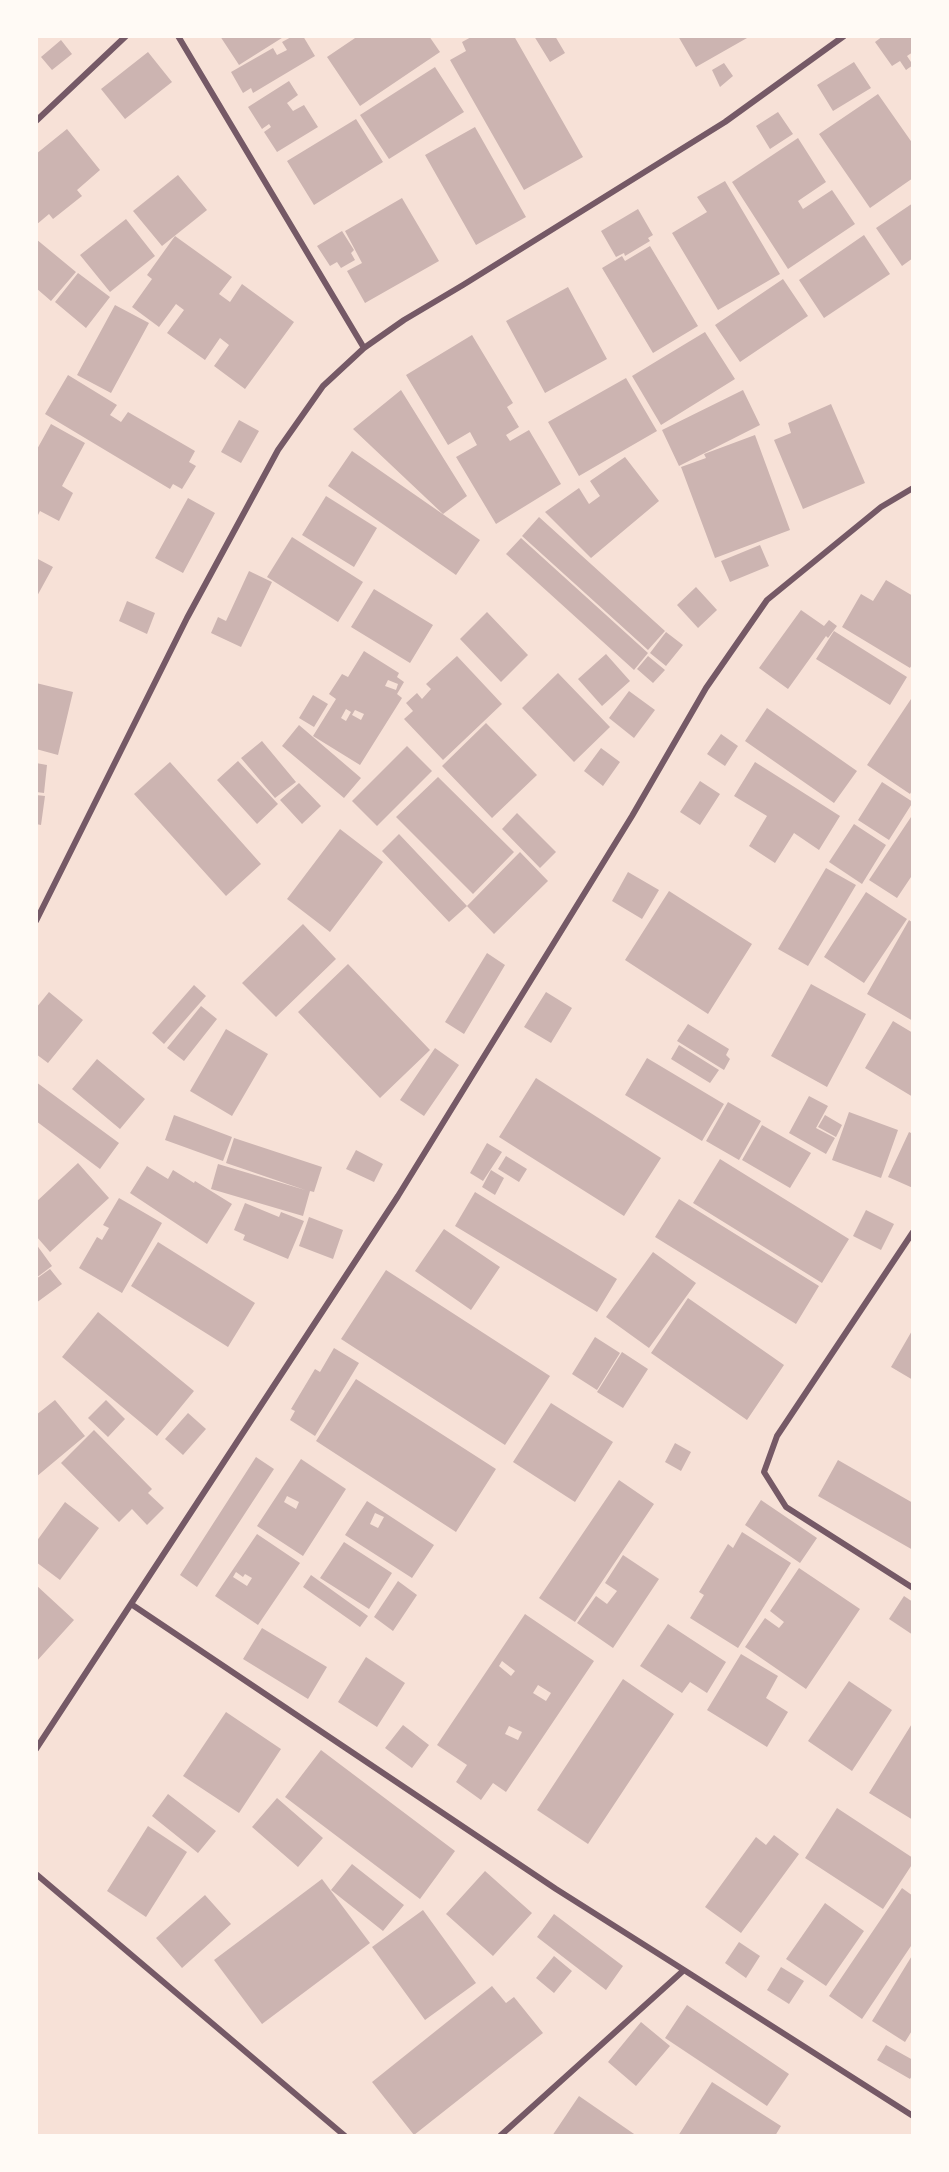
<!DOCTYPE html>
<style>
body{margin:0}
#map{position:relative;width:949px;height:2172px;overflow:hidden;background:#f7e1d7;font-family:"Open Sans",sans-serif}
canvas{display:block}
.frame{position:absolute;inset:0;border:38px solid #fffaf5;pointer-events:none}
</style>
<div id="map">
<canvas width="949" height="2172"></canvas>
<div class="frame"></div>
</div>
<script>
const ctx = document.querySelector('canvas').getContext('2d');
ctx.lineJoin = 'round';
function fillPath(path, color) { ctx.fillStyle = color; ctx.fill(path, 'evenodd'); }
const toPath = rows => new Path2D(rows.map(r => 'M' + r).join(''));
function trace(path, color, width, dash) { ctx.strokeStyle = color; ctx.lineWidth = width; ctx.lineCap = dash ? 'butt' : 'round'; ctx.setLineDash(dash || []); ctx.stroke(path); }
fillPath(toPath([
 [220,36,285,36,239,65],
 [293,36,303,36,315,56,253,93,251,88,243,93,231,72,273,48,277,55,287,50,282,42],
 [358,36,429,36,440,52,360,106,327,57],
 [473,36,489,36,490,38,514,36,583,157,524,190,450,60,466,51,462,42],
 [534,36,555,36,565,53,550,62],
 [678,36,746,36,747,38,696,67],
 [883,36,894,38,913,36,913,52,907,56,913,65,906,70,900,61,892,66,875,42],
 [61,40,72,54,52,70,41,57],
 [148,52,172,82,125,119,101,89],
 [854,62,871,88,833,111,817,85],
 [724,63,733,76,720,87,712,70],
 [435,67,464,112,389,159,360,115],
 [289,81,298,95,287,103,293,111,304,105,318,127,277,152,264,132,271,127,269,124,262,129,248,107],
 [878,94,913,144,913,178,870,208,819,134],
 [778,112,793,134,770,149,756,126],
 [356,119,383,162,314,205,287,161],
 [475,127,526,217,476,245,425,155],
 [67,129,100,170,77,190,82,196,53,219,49,214,36,225,36,174,38,173,36,154],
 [798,138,826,182,798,201,803,209,832,190,855,224,788,269,732,182],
 [178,175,207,210,162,246,133,211],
 [725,181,780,274,718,310,672,233,707,212,697,197],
 [402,198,439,261,365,303,347,271,362,263,345,231],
 [913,203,913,258,902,266,876,228],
 [638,209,653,235,648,238,650,241,625,256,624,253,616,257,601,231],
 [126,219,155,256,110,292,80,255],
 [342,231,354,250,351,253,355,260,341,268,337,262,330,266,317,246],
 [864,235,890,274,824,318,799,280],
 [175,236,232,277,219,294,230,302,242,284,294,322,245,389,214,366,229,345,220,338,205,360,167,333,184,310,176,304,159,327,132,307,152,279,147,275],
 [36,239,76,272,51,301,36,288],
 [650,246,698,326,653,353,602,268,622,256,625,261],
 [78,273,110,297,86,328,55,302],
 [783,279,808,316,740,362,715,325],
 [568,287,607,359,545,393,506,321],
 [115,305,149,323,111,393,77,375],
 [705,332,735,379,661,425,632,376],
 [472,335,513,403,507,407,519,427,506,435,510,441,529,430,561,484,496,524,456,457,477,445,470,432,448,445,406,375],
 [68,375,117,405,110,415,121,422,128,412,195,451,189,462,196,466,182,489,173,484,170,489,45,414],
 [626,378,657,431,579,476,548,422],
 [401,390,467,496,443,514,353,429],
 [743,390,760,425,679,466,662,430],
 [831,404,865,483,803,509,774,440,791,433,788,423],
 [239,420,259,431,241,463,221,452],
 [51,424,85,443,62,486,73,493,59,521,40,511,36,519,36,451],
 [755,435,790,530,715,558,681,467,706,458,704,454],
 [352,451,480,540,456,575,328,486],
 [625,457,659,501,591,558,545,512,579,488,589,504,600,496,590,481],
 [326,496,377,528,354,567,302,535],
 [188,498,215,513,183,573,155,558],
 [539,517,665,631,648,650,522,536],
 [292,537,363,582,338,622,267,577],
 [521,538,648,653,634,670,506,554],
 [760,545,769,566,730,582,721,561],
 [36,558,53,567,36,598],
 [249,571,272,582,241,647,211,633,218,617,226,621],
 [886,580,913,596,913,663,910,668,842,627,861,594,873,601],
 [696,587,717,610,698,628,677,605],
 [374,589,433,625,410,663,351,627],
 [127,601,155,613,147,634,119,621],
 [801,610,824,626,829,620,837,626,828,638,826,636,788,689,759,668],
 [487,612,528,655,501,682,460,639],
 [834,631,907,677,890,705,816,659],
 [666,632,683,645,666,666,650,653],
 [364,651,399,673,397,677,404,682,397,694,402,698,360,765,313,736,336,699,329,694,342,674,348,677],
 [388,680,398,684,396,690,385,686],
 [346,709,351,712,346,721,341,718],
 [355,710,364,714,361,720,352,715],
 [606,654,630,681,602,706,578,679],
 [457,656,502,704,443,760,404,719,413,711,406,703,417,693,422,699,431,689,426,684],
 [648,656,665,670,653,683,637,669],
 [558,673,610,727,574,762,522,708],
 [36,683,73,692,58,755,36,749],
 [629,691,655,710,634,738,609,718],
 [313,695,328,704,314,727,299,718],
 [913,696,913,789,910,794,867,765],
 [767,708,857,771,834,803,745,741],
 [486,723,537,775,492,818,442,766],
 [299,725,361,778,344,798,282,746],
 [721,734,738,746,725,766,707,754],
 [262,741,296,782,275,798,241,758],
 [407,746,432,771,377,826,352,801],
 [601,748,620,762,603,786,584,771],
 [238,761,278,804,257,824,217,780],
 [170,762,261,864,226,896,134,794],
 [755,762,840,816,819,850,794,833,775,863,749,846,767,816,734,796],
 [36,763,47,765,44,793,36,792],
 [438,777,514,852,473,894,396,817],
 [700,781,720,794,700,825,680,812],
 [882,782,913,802,889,840,858,820],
 [299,783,321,806,302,824,280,800],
 [36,795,45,796,41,825,36,824],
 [517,813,556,852,540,868,502,829],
 [913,814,913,874,897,898,869,880],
 [854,824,886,845,862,884,829,862],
 [340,829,383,862,330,932,287,899],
 [399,834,467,906,449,922,382,851],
 [520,852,548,881,494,934,467,906],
 [826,868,856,885,808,966,778,949],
 [628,872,659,890,642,919,612,901],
 [669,891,752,944,708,1014,625,960],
 [866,892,907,919,864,983,824,957],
 [909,920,913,923,913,1021,867,994],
 [303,924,336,959,276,1017,242,983],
 [487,953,505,965,464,1034,445,1022],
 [348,964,430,1050,380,1098,298,1012],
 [811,984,866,1014,827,1087,771,1056],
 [194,985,206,996,164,1044,152,1033],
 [49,992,83,1020,48,1063,36,1054,36,1008],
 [546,992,572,1008,551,1043,524,1027],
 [201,1006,217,1019,184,1061,167,1048],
 [893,1021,913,1033,913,1097,865,1068],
 [688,1024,729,1049,726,1055,730,1059,724,1070,677,1041],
 [226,1029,268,1054,232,1116,190,1091],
 [679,1045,719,1070,710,1083,671,1059],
 [435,1048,459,1065,424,1116,400,1100],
 [647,1058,724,1104,702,1141,625,1095],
 [97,1059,145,1099,120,1129,72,1089],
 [536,1078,661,1158,624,1216,499,1137],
 [36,1082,119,1143,100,1169,36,1121],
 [809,1096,828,1106,816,1128,835,1138,826,1154,789,1133],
 [728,1102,761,1121,739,1160,706,1141],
 [849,1112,898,1130,881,1178,832,1160],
 [174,1115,232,1137,223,1161,165,1140],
 [825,1115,842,1125,836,1137,818,1127],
 [762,1125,811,1153,790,1188,742,1160],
 [909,1132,913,1134,913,1188,888,1177],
 [234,1138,322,1167,314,1192,310,1191,303,1216,211,1189,218,1164,305,1190,226,1163],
 [487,1143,502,1152,483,1181,470,1173],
 [356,1150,383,1164,374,1182,346,1169],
 [506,1156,527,1169,519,1182,498,1169],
 [720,1159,849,1239,822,1283,693,1203],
 [78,1163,109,1198,50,1252,36,1236,36,1202],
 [147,1166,168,1179,173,1170,194,1183,195,1181,232,1204,207,1244,130,1193],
 [491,1170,504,1178,495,1195,482,1187],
 [475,1192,617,1279,597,1312,455,1226],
 [119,1198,162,1223,122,1293,79,1268,97,1237,102,1240,109,1228,103,1225],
 [679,1199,819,1286,796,1324,655,1237],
 [245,1203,279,1217,281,1212,304,1221,288,1259,243,1240,245,1235,234,1230],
 [866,1210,894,1224,881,1250,853,1236],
 [309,1217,343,1230,333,1259,299,1246],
 [444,1229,500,1267,471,1310,415,1271],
 [158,1242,255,1303,228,1347,131,1286],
 [36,1244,52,1266,36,1278],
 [653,1252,696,1283,649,1348,606,1317],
 [50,1269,62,1284,36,1303,36,1279],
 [386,1270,550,1376,505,1445,341,1339],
 [688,1298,784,1365,747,1420,651,1353],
 [98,1312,194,1391,157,1436,62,1357],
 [913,1329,913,1380,891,1367],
 [595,1337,620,1353,597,1390,572,1374],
 [334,1348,359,1363,315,1436,290,1420,295,1411,291,1409,315,1369,320,1372],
 [622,1352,648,1369,623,1408,597,1392],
 [356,1379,496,1469,456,1532,316,1441],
 [55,1400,85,1436,36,1477,36,1415],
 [106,1400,125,1419,108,1437,88,1418],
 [551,1403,613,1442,575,1502,513,1462],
 [188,1413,206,1429,183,1455,165,1439],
 [94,1430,152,1489,148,1493,164,1508,147,1525,132,1509,119,1522,61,1463],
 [675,1443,691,1452,681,1471,665,1462],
 [256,1457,274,1469,197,1587,180,1575],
 [301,1459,346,1489,303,1556,257,1526],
 [287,1496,299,1502,296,1509,284,1502],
 [838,1460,913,1503,913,1550,818,1496],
 [619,1480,654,1504,575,1622,539,1598],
 [761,1500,817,1538,800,1563,745,1525],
 [367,1501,434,1545,412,1578,345,1535],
 [375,1513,384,1517,378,1528,370,1524],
 [65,1502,99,1528,60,1580,36,1562,36,1542],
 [742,1532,791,1563,738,1648,690,1618,704,1595,699,1592,728,1544,733,1548],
 [257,1534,300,1563,258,1625,215,1596],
 [236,1572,243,1577,245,1574,252,1578,247,1586,233,1577],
 [344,1542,392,1573,369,1609,320,1578],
 [623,1555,659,1579,613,1648,577,1623,596,1596,607,1604,617,1591,605,1583],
 [799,1568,860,1609,806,1689,745,1647,765,1618,779,1628,784,1622,770,1611],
 [311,1575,368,1616,360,1627,303,1587],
 [398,1581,417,1595,393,1631,374,1617],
 [36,1585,74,1620,36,1662],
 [904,1596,913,1602,913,1635,889,1619],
 [525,1614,594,1661,506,1792,493,1783,481,1800,456,1782,467,1765,437,1745],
 [502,1661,515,1671,511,1676,499,1666],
 [538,1685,551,1693,546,1701,533,1693],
 [509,1726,522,1732,518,1740,505,1734],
 [668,1624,726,1662,707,1693,690,1682,682,1693,640,1666],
 [262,1628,327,1667,308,1699,243,1659],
 [741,1654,778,1676,766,1698,788,1712,767,1747,707,1710],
 [366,1657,405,1683,377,1727,338,1702],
 [623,1679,674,1714,588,1844,537,1810],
 [849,1681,892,1710,852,1771,808,1741],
 [226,1712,281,1749,239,1813,183,1776],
 [913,1722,913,1820,869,1793],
 [403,1725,429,1745,412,1768,385,1748],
 [321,1750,455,1851,420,1899,285,1797],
 [168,1794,216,1831,198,1853,152,1816],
 [277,1798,323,1838,298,1867,252,1827],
 [837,1808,913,1858,913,1863,883,1909,805,1858],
 [148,1826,187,1852,146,1917,107,1891],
 [774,1835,799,1854,741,1933,705,1907,756,1837,766,1845],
 [352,1864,404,1905,383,1931,331,1890],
 [485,1871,532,1913,493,1956,446,1914],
 [322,1879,370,1943,262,2024,214,1960],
 [902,1888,913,1896,913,1943,862,2019,829,1996],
 [205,1895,231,1924,182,1968,156,1938],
 [825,1903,864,1931,826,1986,786,1959],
 [423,1910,476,1983,425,2020,372,1947],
 [554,1914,623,1966,606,1990,537,1937],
 [739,1942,760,1956,746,1978,725,1963],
 [913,1954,913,2029,905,2042,872,2021],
 [554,1956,572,1971,554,1993,536,1978],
 [781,1967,804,1981,789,2004,767,1990],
 [492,1986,506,2003,514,1997,543,2033,414,2135,372,2082],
 [687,2005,789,2074,767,2106,665,2038],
 [641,2022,670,2046,636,2086,608,2062],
 [886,2045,913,2060,913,2074,910,2079,877,2060],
 [712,2082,781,2126,775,2136,678,2136],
 [579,2096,637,2136,552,2136]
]), '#ccb4b1');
trace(toPath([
 [178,36,364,348],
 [36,121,126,36],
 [36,921,187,618,278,450,323,386,364,348,404,320,463,285,725,122,844,36],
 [913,1232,777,1436,764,1472,786,1507,913,1588],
 [131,1604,556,1889,684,1970],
 [36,1749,398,1196,632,816,706,688,767,600,881,507,913,488],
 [36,1874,345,2136],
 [500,2136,684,1970,913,2116]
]), '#755966', 6);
</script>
